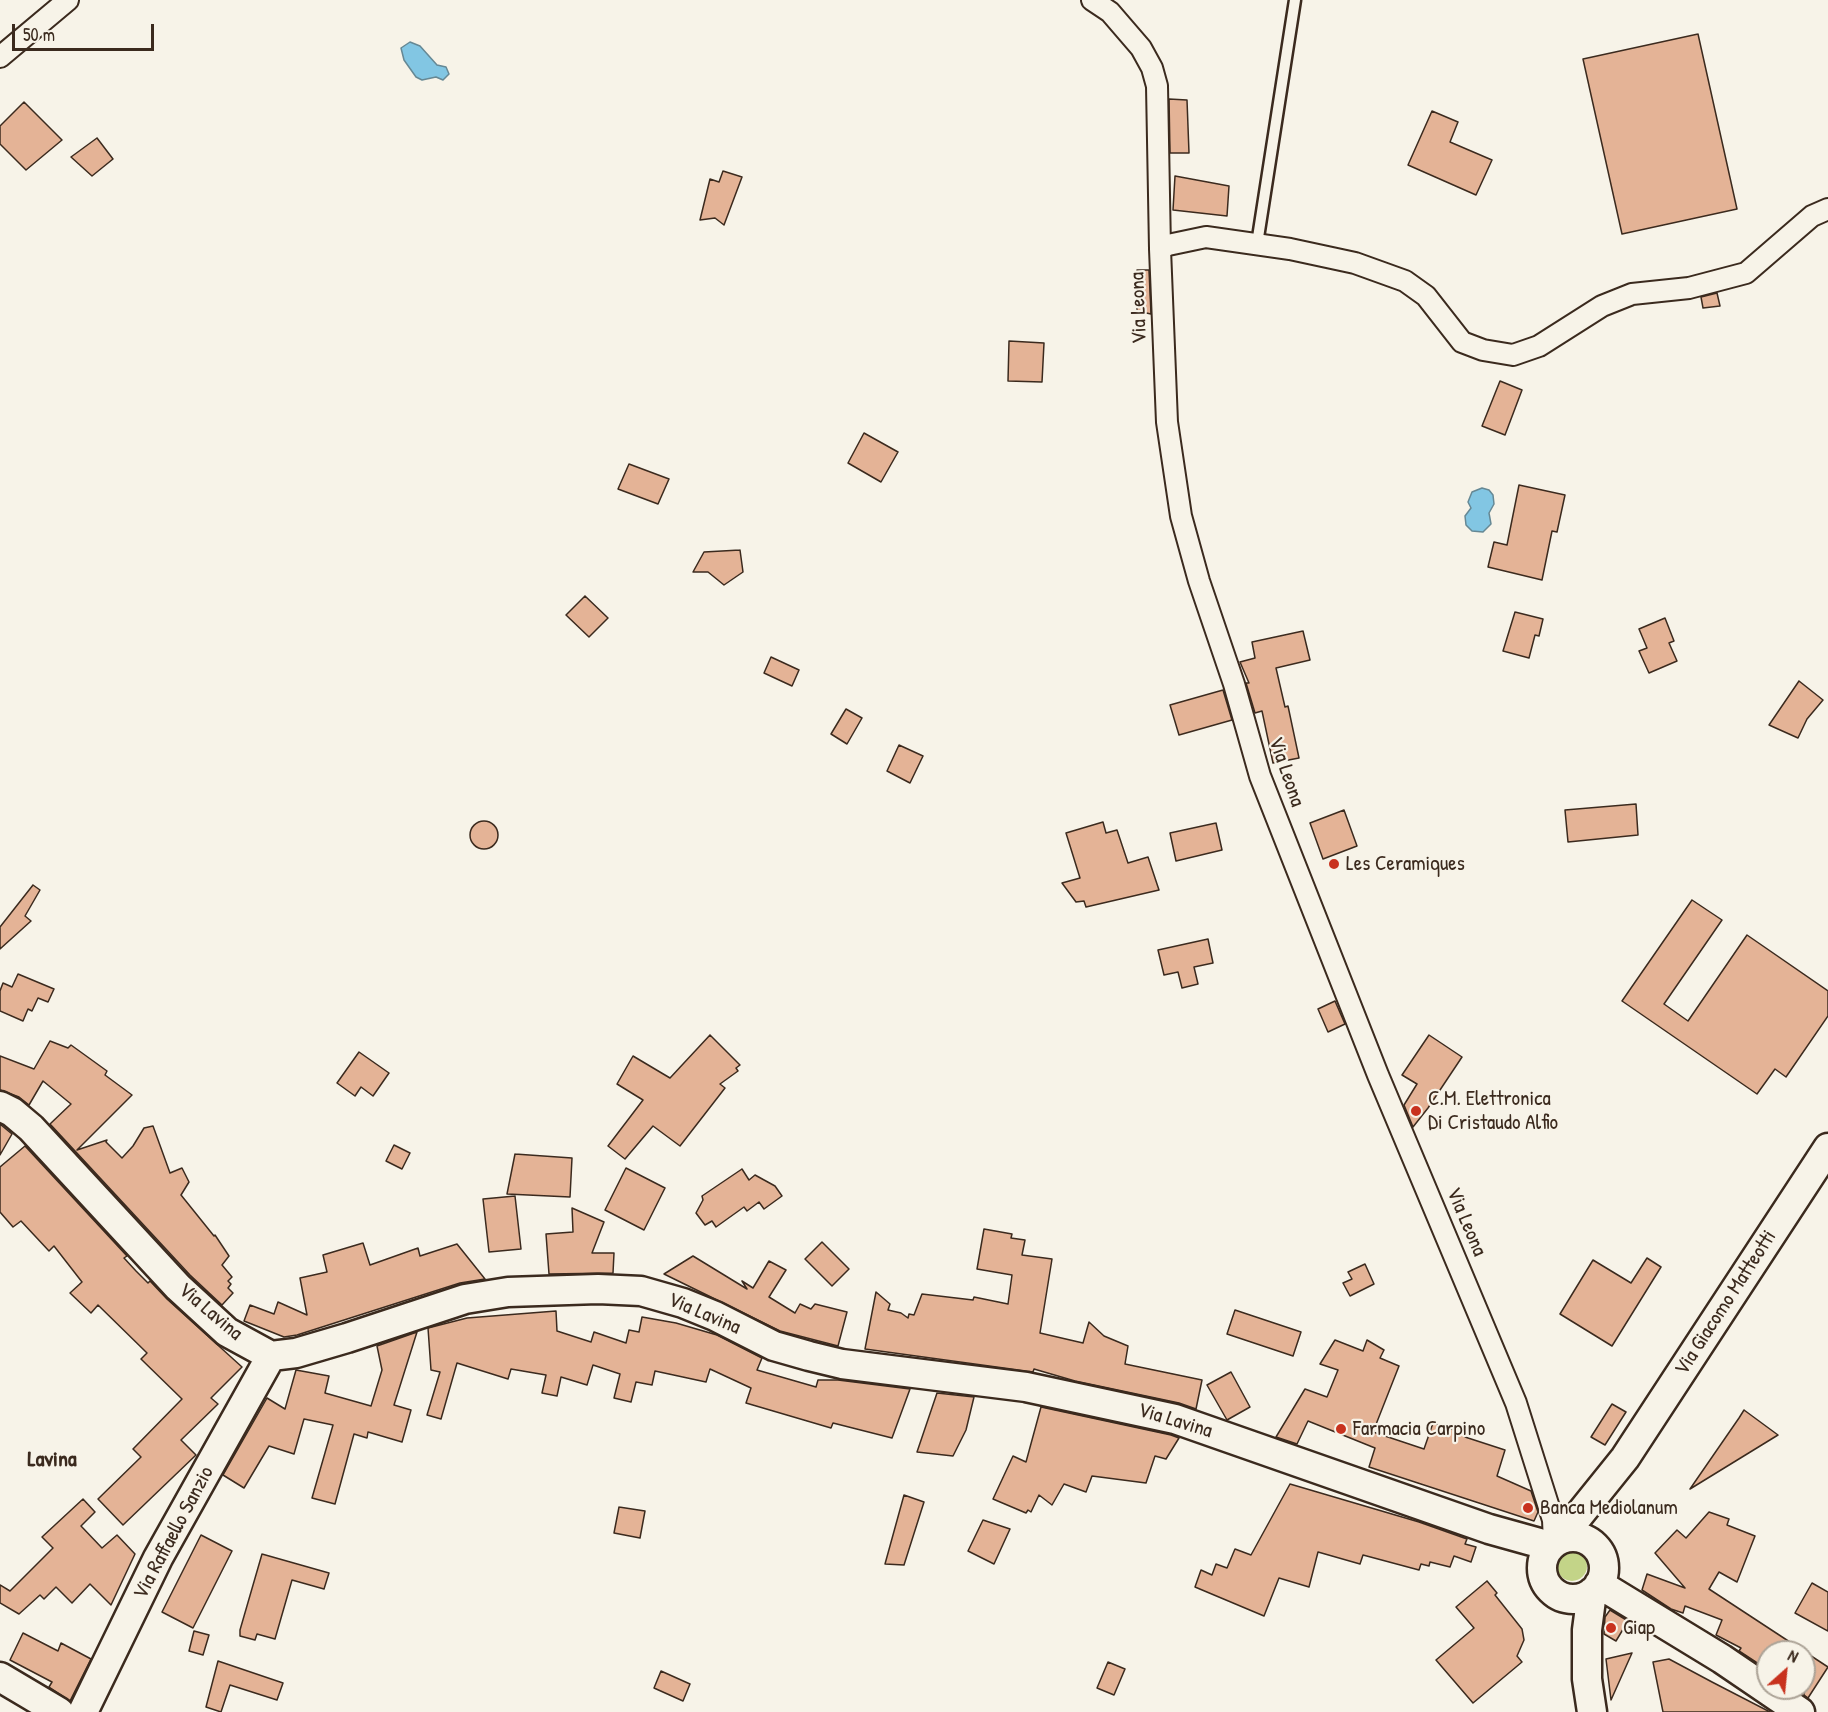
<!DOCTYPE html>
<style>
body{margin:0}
#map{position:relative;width:1828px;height:1712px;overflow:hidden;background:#f7f3e8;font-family:"Patrick Hand",sans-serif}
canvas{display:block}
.north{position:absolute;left:1756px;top:1640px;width:60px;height:60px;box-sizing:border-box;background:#f7f3e8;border:2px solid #aca397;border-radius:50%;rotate:27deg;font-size:16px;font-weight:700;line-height:24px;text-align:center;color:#3b2a1e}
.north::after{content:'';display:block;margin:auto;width:21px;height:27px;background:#c8321e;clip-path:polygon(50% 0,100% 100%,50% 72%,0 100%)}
.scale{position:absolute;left:12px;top:24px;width:142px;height:27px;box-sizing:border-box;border:3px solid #3b2a1e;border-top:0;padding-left:8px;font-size:18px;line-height:21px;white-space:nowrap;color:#3b2a1e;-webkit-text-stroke:4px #f7f3e8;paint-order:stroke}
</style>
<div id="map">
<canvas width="1828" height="1712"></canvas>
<div class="north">N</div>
<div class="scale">50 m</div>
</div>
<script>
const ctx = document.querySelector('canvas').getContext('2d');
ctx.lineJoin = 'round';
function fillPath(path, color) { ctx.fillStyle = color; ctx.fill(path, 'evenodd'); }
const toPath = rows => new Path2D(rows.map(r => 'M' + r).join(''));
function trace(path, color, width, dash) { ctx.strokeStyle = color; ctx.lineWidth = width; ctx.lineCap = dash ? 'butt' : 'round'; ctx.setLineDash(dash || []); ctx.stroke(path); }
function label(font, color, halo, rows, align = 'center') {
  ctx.font = font + ' "Patrick Hand",sans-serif'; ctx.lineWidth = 4.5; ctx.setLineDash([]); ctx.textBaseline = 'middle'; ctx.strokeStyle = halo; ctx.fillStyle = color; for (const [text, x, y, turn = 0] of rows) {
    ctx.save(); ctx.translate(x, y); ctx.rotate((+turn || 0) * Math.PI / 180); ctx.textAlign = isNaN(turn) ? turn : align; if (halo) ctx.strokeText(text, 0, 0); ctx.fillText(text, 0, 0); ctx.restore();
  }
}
fillPath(toPath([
 '1557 1566a15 15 0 1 1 30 0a15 15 0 1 1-30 0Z'
]), '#c3d488');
const water = toPath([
 [410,42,420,46,437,65,446,67,449,74,443,80,436,77,422,80,416,77,404,60,401,48,410,42],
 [1482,488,1489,490,1493,495,1494,504,1489,513,1491,524,1483,532,1472,531,1466,525,1465,516,1471,508,1468,502,1472,492,1482,488]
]);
fillPath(water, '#82c6e3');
trace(water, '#668894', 1.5);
const building = toPath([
 [1698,34,1737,209,1622,234,1583,59,1698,34],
 [1169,99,1187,100,1189,153,1170,153,1169,99],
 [24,102,62,140,26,170,0,144,0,126,24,102],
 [1432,111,1458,122,1450,142,1492,160,1476,195,1408,165,1432,111],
 [97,138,113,159,92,176,71,157,97,138],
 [723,171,742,177,724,225,715,218,700,220,710,179,719,182,723,171],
 [1175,176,1229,186,1227,216,1173,210,1175,176],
 [1137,270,1149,270,1151,314,1137,311,1137,270],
 [1717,293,1720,306,1703,308,1701,297,1717,293],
 [1009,341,1044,343,1042,382,1008,381,1009,341],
 [1500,381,1522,390,1505,435,1482,426,1500,381],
 [864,433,898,452,881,482,848,463,864,433],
 [629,464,669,479,658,504,618,489,629,464],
 [1519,485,1565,495,1557,532,1552,531,1542,580,1488,567,1494,542,1507,545,1519,485],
 [740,550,743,572,724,585,708,572,693,572,704,552,740,550],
 [585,596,608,618,589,637,566,615,585,596],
 [1515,612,1543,619,1539,636,1535,635,1529,658,1503,651,1515,612],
 [1665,618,1674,641,1669,643,1677,661,1649,673,1639,651,1647,648,1639,629,1665,618],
 [1303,631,1310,660,1276,668,1285,707,1288,706,1299,758,1273,763,1262,711,1255,713,1246,683,1249,683,1240,662,1255,658,1252,642,1303,631],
 [771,657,799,670,792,686,764,673,771,657],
 [1799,681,1823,700,1807,719,1798,738,1769,725,1799,681],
 [1223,690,1232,720,1179,735,1170,705,1223,690],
 [846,709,862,718,847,744,831,734,846,709],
 [899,745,923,756,910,783,887,771,899,745],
 [1636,804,1638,835,1568,842,1565,810,1636,804],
 [1344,810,1357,846,1323,859,1310,823,1344,810],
 '470 835a14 14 0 1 1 28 0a14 14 0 1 1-28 0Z',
 [1103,822,1106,833,1117,830,1128,863,1148,857,1159,890,1086,907,1084,901,1076,902,1062,883,1080,878,1066,833,1103,822],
 [1216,823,1222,850,1176,861,1170,833,1216,823],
 [33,885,40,890,25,916,31,921,0,949,0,927,33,885],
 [1692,900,1722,920,1664,1004,1688,1021,1747,935,1828,991,1828,1016,1786,1077,1775,1069,1757,1094,1622,1001,1692,900],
 [1208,939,1213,963,1194,967,1198,984,1182,988,1178,972,1164,975,1158,950,1208,939],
 [18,974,54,989,48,1002,38,998,32,1011,28,1009,23,1021,0,1011,0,991,3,983,12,987,18,974],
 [1335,1001,1345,1024,1328,1032,1318,1009,1335,1001],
 [710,1035,740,1065,736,1068,738,1071,720,1084,725,1088,680,1146,653,1126,625,1159,608,1146,643,1100,617,1084,633,1056,670,1078,710,1035],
 [1429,1035,1462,1057,1428,1108,1413,1127,1404,1105,1417,1084,1402,1075,1429,1035],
 [50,1041,68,1048,71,1045,107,1071,105,1075,132,1095,77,1150,107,1140,106,1142,122,1158,133,1146,144,1128,153,1126,170,1173,182,1168,189,1182,181,1195,214,1236,215,1235,229,1256,222,1265,232,1277,228,1281,231,1284,228,1288,233,1293,222,1305,190,1275,50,1124,71,1104,43,1081,29,1105,19,1097,0,1090,0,1056,34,1069,50,1041],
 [359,1052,389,1073,373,1096,361,1087,355,1096,337,1083,359,1052],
 [0,1124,12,1134,0,1155,0,1124],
 [394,1145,410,1153,402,1169,386,1161,394,1145],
 [25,1146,127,1256,124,1258,136,1271,148,1283,150,1281,167,1299,242,1367,211,1398,218,1404,181,1440,196,1455,123,1525,98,1499,141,1457,133,1449,182,1399,141,1359,147,1353,98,1305,91,1313,70,1293,82,1282,54,1246,49,1251,21,1221,13,1227,0,1212,0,1167,25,1146],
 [515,1154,572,1158,570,1197,507,1194,515,1154],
 [626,1168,665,1188,644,1230,605,1210,626,1168],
 [742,1169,749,1180,755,1175,775,1186,782,1196,764,1209,759,1202,747,1211,744,1207,716,1227,712,1221,705,1225,696,1213,703,1200,702,1196,742,1169],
 [515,1196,521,1249,489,1252,483,1199,515,1196],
 [572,1208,604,1222,592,1253,614,1253,613,1273,549,1274,546,1234,573,1232,572,1208],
 [984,1229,1012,1234,1011,1238,1025,1240,1022,1255,1052,1259,1040,1333,1083,1343,1089,1322,1104,1336,1128,1346,1125,1364,1202,1380,1196,1409,1179,1403,1075,1381,1034,1369,1033,1372,865,1349,876,1292,890,1304,888,1310,901,1313,908,1318,909,1314,914,1315,922,1294,973,1300,974,1297,1008,1304,1012,1275,977,1269,984,1229],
 [822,1242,849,1269,832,1286,805,1259,822,1242],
 [363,1243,370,1265,418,1248,420,1256,457,1244,485,1279,460,1283,297,1335,284,1337,244,1321,250,1305,274,1314,278,1302,307,1315,300,1278,327,1272,323,1255,363,1243],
 [693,1256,747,1289,742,1281,753,1288,769,1261,786,1270,769,1297,795,1313,800,1304,811,1309,815,1304,847,1312,838,1346,780,1331,664,1274,693,1256],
 [1647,1258,1661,1267,1612,1346,1560,1314,1593,1260,1631,1283,1647,1258],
 [1365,1264,1374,1284,1350,1296,1343,1283,1352,1279,1348,1272,1365,1264],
 [1235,1310,1301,1332,1293,1356,1227,1334,1235,1310],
 [556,1311,557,1331,591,1342,594,1332,626,1343,629,1330,639,1332,642,1317,676,1323,717,1335,762,1358,757,1370,816,1387,818,1380,838,1380,910,1389,892,1438,833,1423,831,1428,746,1403,751,1388,710,1369,706,1382,655,1371,652,1385,636,1382,631,1402,614,1398,620,1374,593,1365,587,1385,561,1377,557,1396,542,1393,546,1375,511,1369,508,1379,457,1363,441,1419,427,1415,440,1372,431,1370,428,1328,467,1318,556,1311],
 [417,1332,394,1405,411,1410,402,1442,368,1432,367,1438,354,1434,335,1504,312,1498,333,1425,304,1419,294,1454,269,1446,244,1488,223,1475,267,1398,285,1409,296,1370,329,1376,325,1393,371,1406,382,1370,377,1346,417,1332],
 [1335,1340,1363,1351,1367,1340,1384,1350,1380,1358,1399,1366,1373,1432,1424,1449,1433,1423,1466,1434,1465,1437,1505,1450,1497,1476,1531,1491,1538,1512,1534,1521,1369,1467,1375,1448,1308,1421,1297,1444,1276,1437,1305,1389,1327,1397,1338,1370,1320,1364,1335,1340],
 [1231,1372,1250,1407,1227,1420,1207,1385,1231,1372],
 [937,1393,974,1397,966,1430,953,1456,917,1452,937,1393],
 [1612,1404,1626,1412,1605,1445,1591,1437,1612,1404],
 [1041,1407,1171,1435,1179,1438,1166,1459,1155,1456,1146,1483,1092,1476,1086,1492,1064,1484,1052,1505,1039,1495,1031,1512,1028,1510,1026,1513,993,1499,1013,1456,1026,1462,1041,1407],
 [1744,1410,1778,1435,1690,1489,1739,1418,1744,1410],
 [1290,1484,1419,1522,1467,1539,1465,1544,1476,1547,1471,1562,1454,1556,1450,1567,1430,1562,1429,1566,1421,1564,1419,1570,1363,1555,1360,1564,1318,1552,1309,1587,1279,1578,1264,1616,1195,1587,1201,1570,1212,1575,1216,1564,1227,1568,1235,1549,1251,1555,1290,1484],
 [904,1495,924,1502,904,1565,885,1564,904,1495],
 [83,1499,95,1512,81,1526,102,1548,117,1535,135,1554,111,1605,90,1584,72,1603,56,1587,44,1599,40,1595,19,1614,0,1603,0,1585,10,1591,53,1548,42,1537,83,1499],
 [619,1507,645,1511,640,1538,614,1533,619,1507],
 [1709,1512,1729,1519,1727,1525,1755,1536,1737,1582,1719,1572,1709,1589,1828,1667,1808,1698,1804,1695,1804,1652,1768,1652,1768,1670,1739,1651,1741,1648,1716,1635,1722,1620,1685,1606,1683,1613,1671,1609,1642,1590,1647,1574,1685,1588,1655,1553,1677,1530,1686,1538,1709,1512],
 [983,1520,1010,1529,994,1564,968,1551,983,1520],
 [201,1535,232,1551,193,1628,162,1612,201,1535],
 [262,1554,329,1573,324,1589,292,1580,275,1639,257,1634,255,1640,240,1636,240,1630,262,1554],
 [1487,1581,1497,1593,1495,1595,1522,1629,1524,1640,1517,1656,1522,1662,1473,1703,1436,1660,1474,1628,1456,1607,1487,1581],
 [1812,1583,1828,1592,1828,1631,1795,1613,1812,1583],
 [1610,1610,1628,1621,1616,1641,1604,1634,1605,1617,1610,1610],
 [194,1631,209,1635,203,1655,189,1651,194,1631],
 [23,1633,58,1651,61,1643,91,1659,70,1701,49,1687,52,1682,10,1660,23,1633],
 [1632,1653,1611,1700,1606,1659,1632,1653],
 [1669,1659,1712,1682,1770,1712,1663,1712,1653,1662,1669,1659],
 [218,1661,283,1683,277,1700,230,1685,221,1712,206,1707,218,1661],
 [1108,1662,1125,1669,1114,1695,1097,1688,1108,1662],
 [661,1671,690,1684,683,1701,654,1688,661,1671]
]);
fillPath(building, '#e4b396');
trace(building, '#3b2a1e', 1.5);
const lane = toPath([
 [1257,244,1295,0]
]);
const street = toPath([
 [1092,0,1110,12,1141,48,1152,68,1157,86,1160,249,1167,422,1181,516,1199,581,1234,684,1260,776,1378,1075,1516,1403,1553,1520,1554,1542],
 [0,57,68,0],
 [1160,249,1168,245,1206,237,1290,249,1355,263,1405,281,1426,296,1462,342,1483,350,1513,355,1539,346,1602,306,1632,294,1689,288,1746,273,1812,216,1828,209]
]);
const secondary = toPath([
 [0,1106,12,1112,31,1128,178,1287,227,1332,271,1356,296,1353,347,1338,465,1299,508,1292,598,1289,641,1291,683,1303,715,1316,774,1346,809,1356,842,1364,1026,1387,1175,1419,1489,1529,1550,1546],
 '1542 1568a31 31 0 1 1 62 0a31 31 0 1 1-62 0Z',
 [1559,1540,1625,1458,1828,1148],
 [1599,1584,1722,1659,1800,1712],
 [0,1677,59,1712],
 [83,1712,158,1558,271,1356],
 [1592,1712,1587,1679,1587,1630,1592,1592]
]);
trace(lane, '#3b2a1e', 15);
trace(street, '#3b2a1e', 24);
trace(secondary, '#3b2a1e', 33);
trace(lane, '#f7f3e8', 10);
trace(street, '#f7f3e8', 20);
trace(secondary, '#f7f3e8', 28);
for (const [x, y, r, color] of [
 [1334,864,6,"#c8321e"],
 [1416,1111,6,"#c8321e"],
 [1341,1429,6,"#c8321e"],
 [1528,1508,6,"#c8321e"],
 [1611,1628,6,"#c8321e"]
]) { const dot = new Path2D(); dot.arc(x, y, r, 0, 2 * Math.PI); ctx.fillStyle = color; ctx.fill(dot); trace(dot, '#f7f3e8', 2); }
label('21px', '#3b2a1e', '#f7f3e8', [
 ["Via Leona",1139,308,-92],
 ["Via Leona",1286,772,71],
 ["Via Leona",1466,1222,67],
 ["Via Giacomo Matteotti",1726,1303,-57],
 ["Via Lavina",210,1312,40],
 ["Via Lavina",704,1314,23],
 ["Via Lavina",1175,1421,17],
 ["Via Raffaello Sanzio",174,1533,-62]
]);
label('21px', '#3b2a1e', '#f7f3e8', [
 ["Les Ceramiques",1346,864],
 ["C.M. Elettronica",1428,1099],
 ["Di Cristaudo Alfio",1428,1123],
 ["Farmacia Carpino",1353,1429],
 ["Banca Mediolanum",1540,1508],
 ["Giap",1623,1628]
], 'left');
label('bold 22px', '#3b2a1e', '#f7f3e8', [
 ["Lavina",52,1460]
]);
</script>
